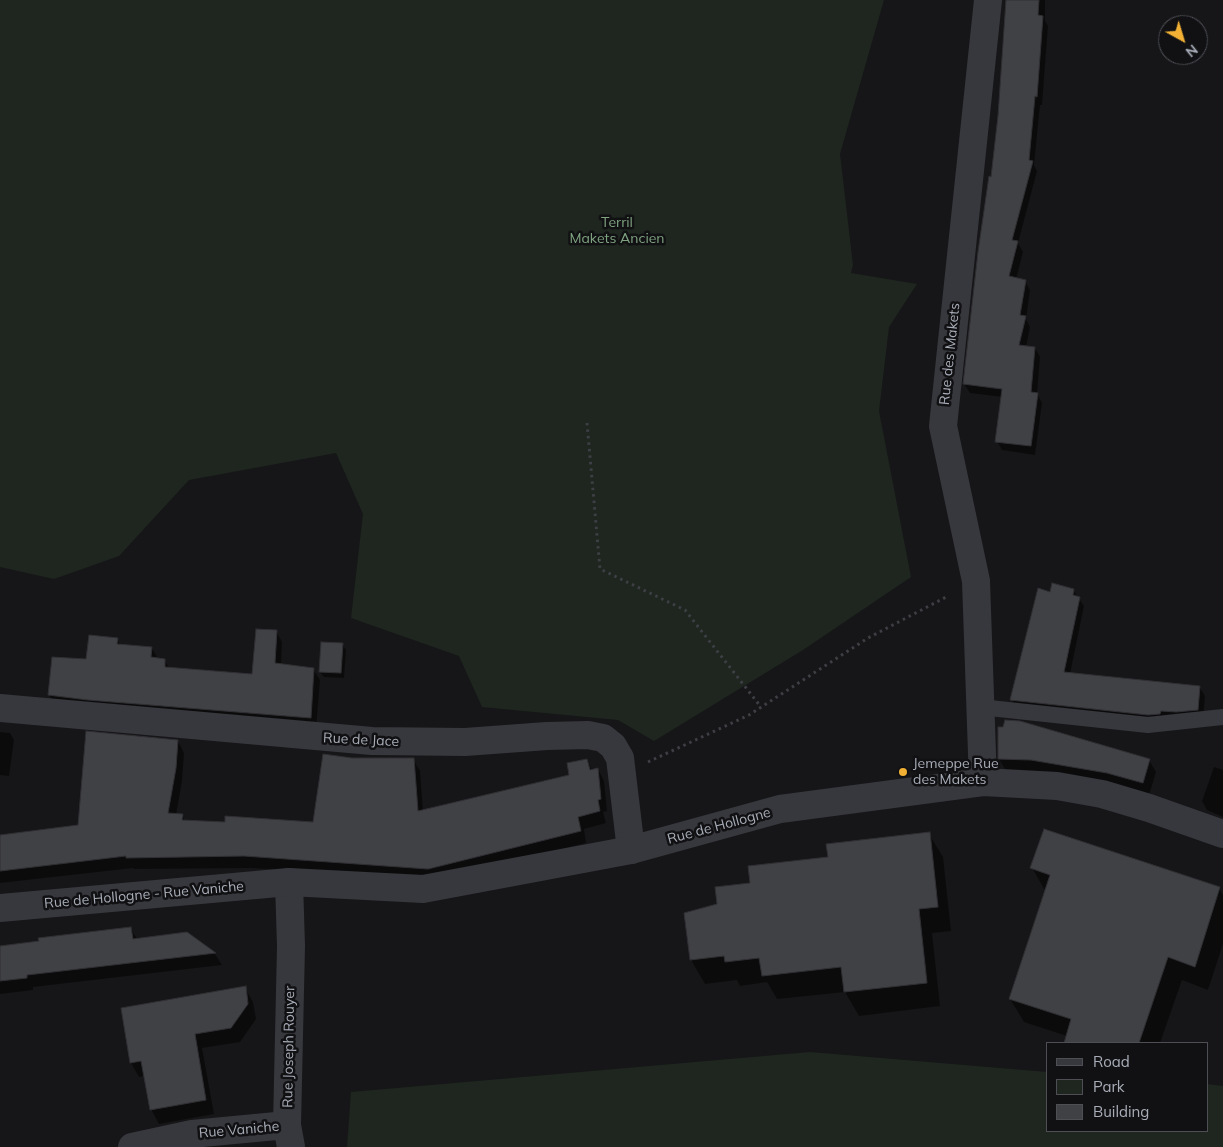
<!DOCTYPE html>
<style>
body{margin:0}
#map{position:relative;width:1223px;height:1147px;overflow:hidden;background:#161618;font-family:Mulish,sans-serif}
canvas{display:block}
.legend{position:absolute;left:1046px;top:1042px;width:162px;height:90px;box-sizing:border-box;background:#111113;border:1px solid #4d4f55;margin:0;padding:6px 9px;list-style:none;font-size:15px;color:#a8adb8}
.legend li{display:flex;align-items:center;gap:10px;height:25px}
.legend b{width:25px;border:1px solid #4d4f55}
.north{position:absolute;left:1158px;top:15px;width:50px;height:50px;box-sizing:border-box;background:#111113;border:1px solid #4d4f55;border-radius:50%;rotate:141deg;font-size:14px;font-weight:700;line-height:20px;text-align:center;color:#a8adb8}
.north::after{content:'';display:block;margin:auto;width:18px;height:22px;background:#f2b134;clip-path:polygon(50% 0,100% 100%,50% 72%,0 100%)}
</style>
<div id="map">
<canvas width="1223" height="1147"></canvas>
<ul class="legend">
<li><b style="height:6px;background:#37383d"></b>Road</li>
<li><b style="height:14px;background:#1e261f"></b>Park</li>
<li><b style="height:14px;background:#404145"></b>Building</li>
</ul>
<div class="north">N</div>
</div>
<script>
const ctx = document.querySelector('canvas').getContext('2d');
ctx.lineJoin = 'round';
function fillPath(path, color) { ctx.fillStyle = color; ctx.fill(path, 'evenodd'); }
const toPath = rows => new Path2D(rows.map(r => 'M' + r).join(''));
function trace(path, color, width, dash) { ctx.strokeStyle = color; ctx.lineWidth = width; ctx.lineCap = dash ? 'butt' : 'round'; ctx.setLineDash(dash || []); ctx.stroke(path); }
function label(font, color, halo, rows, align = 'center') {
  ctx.font = font + ' Mulish,sans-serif'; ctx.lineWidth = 5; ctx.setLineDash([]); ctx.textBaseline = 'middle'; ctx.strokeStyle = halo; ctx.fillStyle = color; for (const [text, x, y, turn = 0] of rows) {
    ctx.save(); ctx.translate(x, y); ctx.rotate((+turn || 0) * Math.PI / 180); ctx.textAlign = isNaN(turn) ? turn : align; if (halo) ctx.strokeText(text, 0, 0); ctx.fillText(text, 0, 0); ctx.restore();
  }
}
fillPath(toPath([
 [0,0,884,0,840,154,853,265,851,273,917,284,889,327,879,411,911,577,803,650,654,741,618,720,482,707,459,656,351,618,363,514,336,453,189,480,119,556,54,579,0,567],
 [810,1052,1047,1072,1047,1131,1207,1131,1207,1084,1223,1086,1223,1147,347,1147,351,1092]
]), '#1e261f');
fillPath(toPath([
 [1008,0,1045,0,1045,21,1048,26,1042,105,1040,105,1034,165,1037,171,1018,243,1023,252,1016,279,1025,281,1030,290,1026,319,1030,327,1026,347,1035,348,1040,357,1037,394,1042,403,1035,455,1002,450,997,441,1003,397,970,393,964,384,992,178,999,116],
 [1073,590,1084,606,1070,674,1200,688,1205,696,1203,718,1182,720,1016,708,1012,700,1051,593],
 [276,631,282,642,281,665,313,669,320,680,316,729,56,705,49,695,87,660,117,639,121,646,152,648,158,659,164,660,170,669,253,675],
 [342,644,346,650,344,678,324,677,320,672],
 [0,732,10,733,14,740,9,776,0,775],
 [178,741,184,753,182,781,176,815,182,815,185,821,314,823,352,760,413,759,420,771,423,811,571,776,587,760,592,770,598,769,604,781,607,811,603,812,606,823,584,829,586,843,436,880,252,868,134,869,133,868,0,883,0,836,79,826],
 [999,759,1149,760,1156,772,1149,795,1006,771],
 [1214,767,1223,770,1223,817,1207,810,1202,801],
 [929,834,943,857,951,931,932,933,940,1006,859,1016,845,992,777,999,767,982,740,986,737,980,705,984,691,960,718,905,752,884,829,858],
 [1032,868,1219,888,1223,895,1223,944,1208,990,1182,980,1160,1043,1065,1043,1067,1036,1024,1022,1010,999,1046,892],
 [131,929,137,939,187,934,215,954,222,965,33,987,33,990,0,994,0,947],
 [245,988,253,1002,256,1019,240,1042,202,1048,214,1114,159,1124,151,1109,145,1076,139,1077,131,1063]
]), '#0007');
const building = toPath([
 [1006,0,1039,0,1038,15,1043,16,1037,97,1035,96,1029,160,1033,161,1012,240,1018,241,1009,276,1026,280,1020,315,1026,316,1019,345,1035,347,1031,392,1038,393,1031,446,995,442,1002,389,963,384,978,252,989,176,991,177,998,116,1006,0],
 [1052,583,1074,589,1073,595,1080,597,1064,672,1200,686,1198,710,1176,712,1161,711,1160,714,1148,715,1010,700,1038,588,1050,592,1052,583],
 [256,629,277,630,275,663,314,668,311,718,88,700,48,695,52,657,86,659,89,635,118,638,117,644,152,647,151,657,165,659,165,667,252,674,256,629],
 [321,642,343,643,341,673,319,672,321,642],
 [1005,720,1020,721,1150,759,1143,783,1107,773,1031,760,998,759,998,727,1003,727,1005,720],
 [86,731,178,740,176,768,168,813,183,814,182,820,225,822,225,816,313,822,323,754,352,758,414,758,418,811,569,775,567,763,587,759,590,770,598,768,601,799,598,800,600,811,578,817,581,831,428,869,244,856,126,858,126,856,0,871,0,835,78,825,86,731],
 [1044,829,1220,887,1195,967,1168,957,1139,1043,1064,1043,1071,1019,1009,999,1050,875,1030,868,1044,829],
 [930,832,938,907,919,909,927,983,844,992,841,967,762,976,759,958,725,962,724,956,690,960,684,913,717,904,715,887,750,883,748,866,828,857,826,844,930,832],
 [131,927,133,939,187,932,216,953,27,975,27,978,0,981,0,946,39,941,38,938,131,927],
 [246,986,248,1004,231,1028,195,1034,206,1100,150,1110,141,1061,130,1063,121,1008,246,986]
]);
fillPath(building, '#404145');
trace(building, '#303034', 1);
trace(toPath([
 [587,423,600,569,685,610,761,707],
 [648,762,749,715,868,638,948,596]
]), '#3d3f44', 3, [2.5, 4]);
trace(toPath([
 [980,707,1148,725,1223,717]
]), '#37383d', 16);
trace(toPath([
 [0,708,372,741,465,742,547,736,588,735,603,738,613,746,620,758,631,850],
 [983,782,976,581,943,426,988,0],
 [289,882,291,946,287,1125,291,1147],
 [132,1147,192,1134,287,1125]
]), '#37383d', 28);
trace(toPath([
 [0,908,289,882,423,889,631,850,780,809,983,782,1057,786,1102,794,1149,808,1223,834]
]), '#37383d', 28);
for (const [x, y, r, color] of [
 [903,772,5,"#f2b134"]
]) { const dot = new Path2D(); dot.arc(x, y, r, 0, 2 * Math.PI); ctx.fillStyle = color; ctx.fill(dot); trace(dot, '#111113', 2); }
label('14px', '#7fa381', '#111113', [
 ["Terril",617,223],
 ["Makets Ancien",617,239]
]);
label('14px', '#a8adb8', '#111113', [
 ["Rue des Makets",950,354,-84],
 ["Rue de Jace",361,740,3],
 ["Rue de Hollogne",719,826,-15],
 ["Rue de Hollogne - Rue Vaniche",144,895,-5],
 ["Rue Joseph Rouyer",289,1047,-89],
 ["Rue Vaniche",239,1130,-5]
]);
label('14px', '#a8adb8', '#111113', [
 ["Jemeppe Rue",913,764],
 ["des Makets",913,780]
], 'left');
</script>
